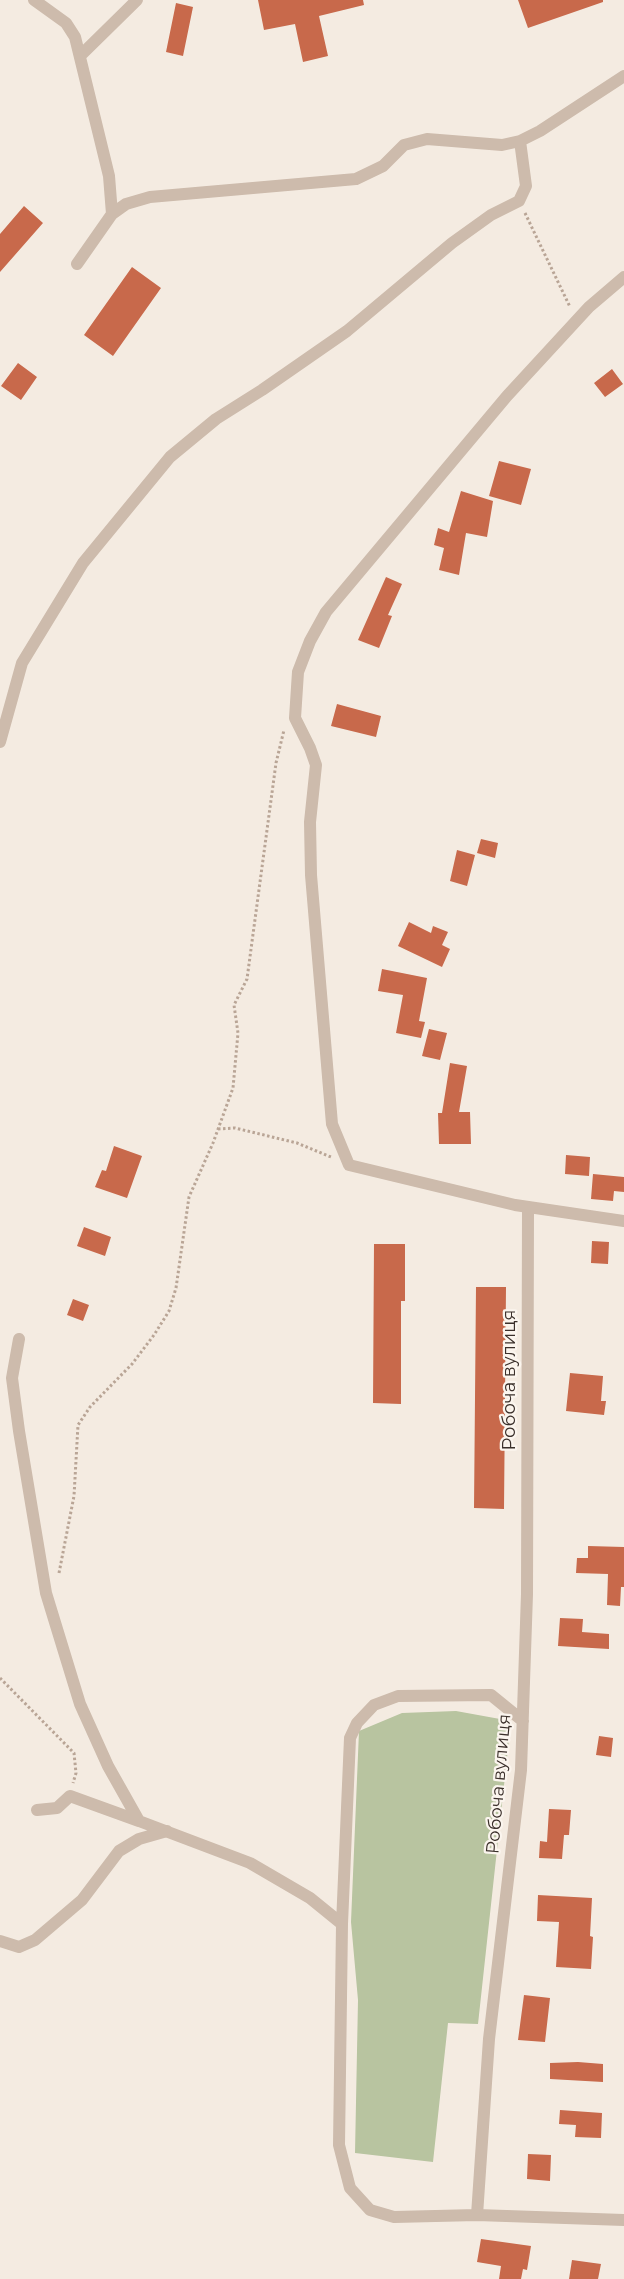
<!DOCTYPE html>
<meta charset="utf-8">
<style>
body{margin:0}
canvas{display:block;background:#f4ebe1}
</style>
<canvas width="624" height="2279"></canvas>
<script>
const ctx = document.querySelector('canvas').getContext('2d');
ctx.lineJoin = 'round';
function fillPath(path, color) { ctx.fillStyle = color; ctx.fill(path, 'evenodd'); }
const toPath = rows => new Path2D(rows.map(r => 'M' + r).join(''));
function trace(path, color, width, dash) { ctx.strokeStyle = color; ctx.lineWidth = width; ctx.lineCap = dash ? 'butt' : 'round'; ctx.setLineDash(dash || []); ctx.stroke(path); }
function label(font, color, halo, rows, align = 'center') {
  ctx.font = font + ' Montserrat,sans-serif'; ctx.lineWidth = 4.5; ctx.setLineDash([]); ctx.textBaseline = 'middle'; ctx.strokeStyle = halo; ctx.fillStyle = color; for (const [text, x, y, turn = 0] of rows) {
    ctx.save(); ctx.translate(x, y); ctx.rotate((+turn || 0) * Math.PI / 180); ctx.textAlign = isNaN(turn) ? turn : align; if (halo) ctx.strokeText(text, 0, 0); ctx.fillText(text, 0, 0); ctx.restore();
  }
}
fillPath(toPath([
 [456,1711,511,1721,478,2024,448,2023,433,2162,355,2153,358,2000,351,1922,359,1731,402,1713]
]), '#b8c4a0');
fillPath(toPath([
 [258,0,363,0,364,5,319,16,328,56,303,62,295,24,264,30],
 [518,0,603,0,603,2,528,28],
 [176,3,193,7,183,56,166,52],
 [24,206,43,223,0,272,0,234],
 [132,267,161,288,113,356,84,335],
 [18,363,37,377,21,400,1,386],
 [612,369,623,384,605,397,594,383],
 [499,461,531,469,521,505,489,496],
 [461,491,493,501,487,537,466,533,459,575,439,570,444,548,434,545,438,528,449,532],
 [386,577,402,584,388,615,392,616,379,648,358,640],
 [337,704,381,716,376,737,331,726],
 [481,839,498,843,495,858,477,853],
 [457,850,475,855,467,886,450,881],
 [409,922,431,933,433,926,448,932,442,945,450,949,442,967,398,946],
 [382,969,427,978,419,1021,425,1022,421,1038,396,1033,403,995,378,991],
 [429,1029,447,1033,440,1060,422,1056],
 [450,1063,467,1066,459,1112,470,1112,471,1144,439,1144,438,1113,442,1113],
 [114,1146,142,1156,127,1198,95,1187,102,1170,106,1171],
 [566,1155,590,1157,589,1176,565,1174],
 [593,1174,624,1177,624,1192,614,1191,613,1201,591,1199],
 [84,1227,111,1237,105,1256,77,1246],
 [592,1241,609,1242,608,1264,591,1263],
 [374,1244,405,1244,405,1301,401,1301,401,1404,373,1403],
 [476,1287,506,1287,504,1509,474,1508],
 [73,1299,89,1305,83,1321,67,1315],
 [570,1373,603,1376,601,1401,606,1401,604,1415,566,1411],
 [588,1546,624,1547,624,1587,621,1587,620,1606,607,1605,608,1574,576,1573,577,1558,588,1558],
 [560,1618,583,1619,582,1632,609,1634,609,1649,558,1646],
 [599,1736,613,1738,611,1757,596,1755],
 [549,1809,571,1810,569,1835,564,1835,562,1859,539,1858,540,1841,547,1842],
 [538,1895,592,1898,590,1936,593,1937,591,1969,556,1967,559,1922,537,1921],
 [524,1995,550,1998,545,2042,518,2040],
 [578,2062,603,2064,603,2082,550,2079,550,2063],
 [560,2110,602,2113,601,2138,575,2137,576,2125,559,2124],
 [528,2154,551,2155,550,2181,527,2179],
 [481,2239,531,2246,527,2270,523,2269,521,2279,499,2279,501,2266,477,2262],
 [572,2260,601,2264,598,2279,569,2279]
]), '#c8694b');
trace(toPath([
 [525,213,570,307],
 [218,1129,235,1128,297,1143,331,1157],
 [59,1573,74,1496,78,1425,90,1407,132,1364,154,1335,169,1311,176,1288,189,1197,213,1143,233,1088,238,1033,234,1005,247,979,276,763,284,730],
 [0,1678,74,1753,76,1773,73,1783]
]), '#b9a596', 3, [2.5, 2.5]);
trace(toPath([
 [34,0,66,23,75,37,109,176,112,214],
 [80,56,137,0],
 [77,264,112,214,126,204,150,197,356,179,383,166,404,145,427,139,502,145,520,141,540,131,624,76],
 [624,277,589,307,507,396,326,612,310,641,298,672,295,718,310,748,316,765,310,822,311,875,332,1124,349,1165,515,1205,624,1221],
 [0,742,22,663,83,563,170,457,216,419,262,390,347,331,452,243,491,215,519,201,526,186,520,141],
 [528,1207,527,1594,521,1770,489,2039,477,2215,624,2220],
 [19,1339,12,1378,19,1431,46,1593,80,1704,108,1766,139,1821,250,1863,310,1898,342,1924,339,2145,350,2188,370,2210,394,2217,477,2215],
 [37,1810,57,1808,70,1796,139,1821],
 [342,1924,350,1738,357,1723,374,1705,398,1696,491,1695,523,1721],
 [0,1941,19,1947,35,1940,82,1900,119,1851,139,1839,167,1831]
]), '#cdbbac', 12);
label('18px', '#3b302b', '#fbf5ee', [
 ["Робоча вулиця",510,1380,-90],
 ["Робоча вулиця",499,1784,-85]
]);
</script>
